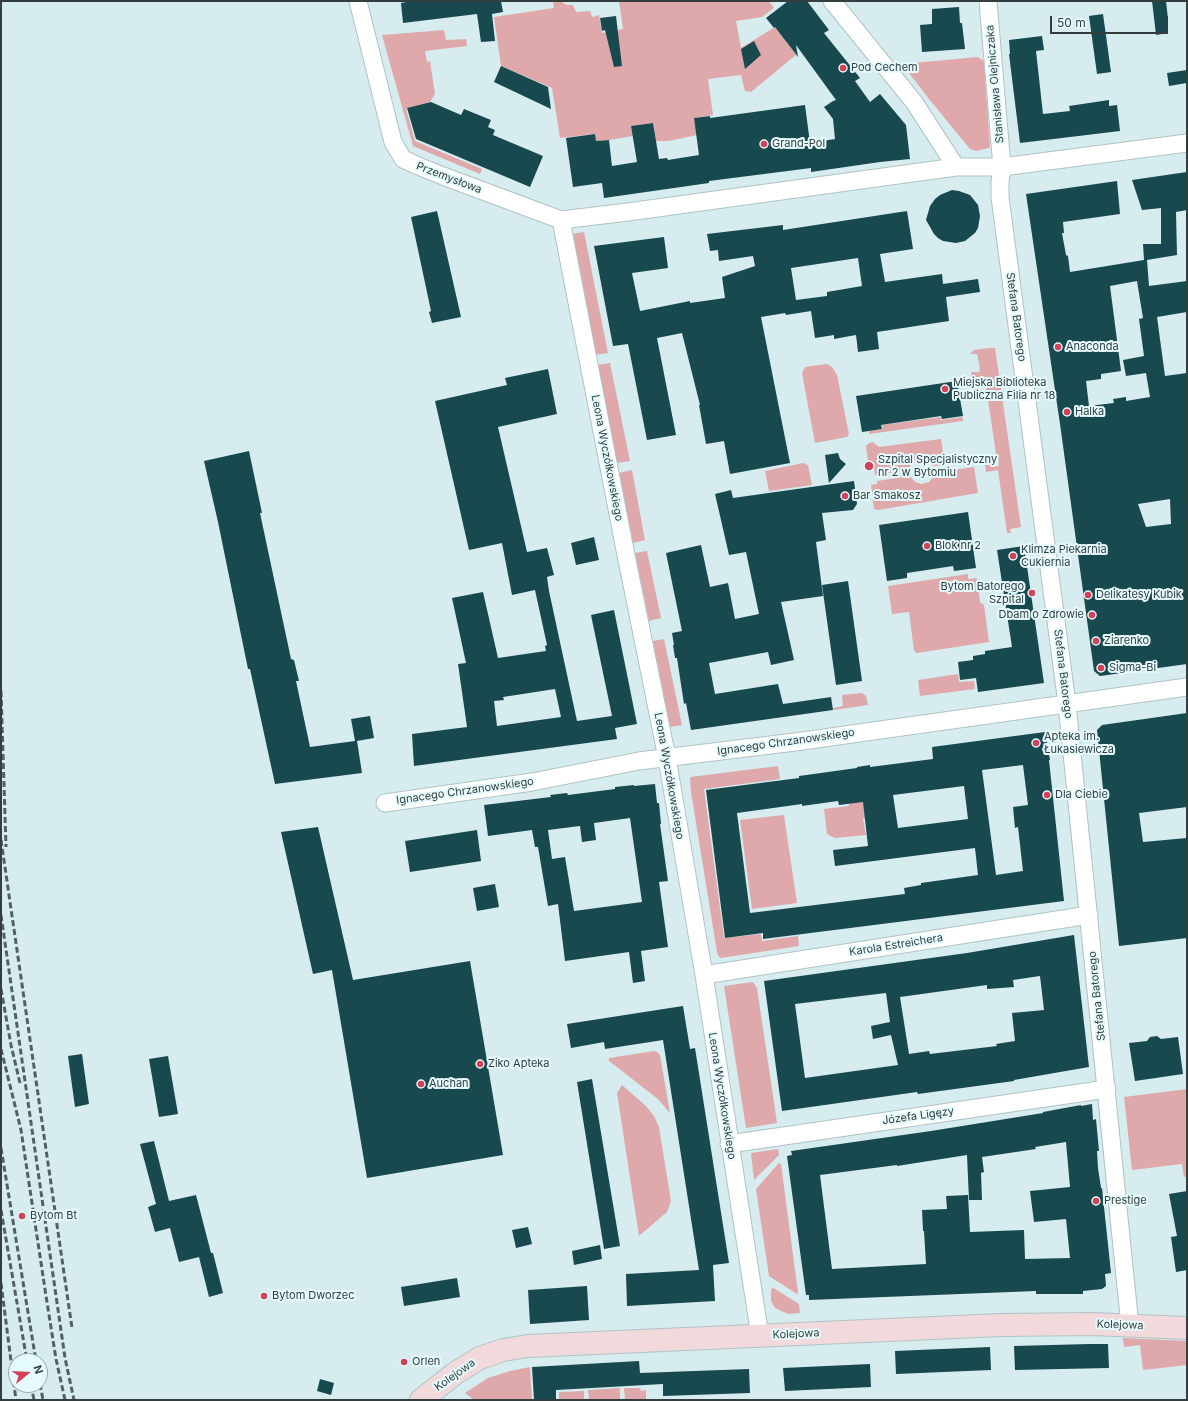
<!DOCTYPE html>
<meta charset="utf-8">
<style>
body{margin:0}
#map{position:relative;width:1188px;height:1401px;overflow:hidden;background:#d7ecef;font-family:Inter,sans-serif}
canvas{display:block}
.frame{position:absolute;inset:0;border:2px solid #353e3e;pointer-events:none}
.north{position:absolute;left:8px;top:1353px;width:40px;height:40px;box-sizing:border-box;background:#e5fafc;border:1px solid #9fafb0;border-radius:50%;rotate:72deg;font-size:11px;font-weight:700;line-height:16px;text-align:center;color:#353e3e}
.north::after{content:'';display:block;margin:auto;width:14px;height:18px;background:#d24259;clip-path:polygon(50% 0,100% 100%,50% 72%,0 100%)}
.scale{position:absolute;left:1050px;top:16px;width:118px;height:18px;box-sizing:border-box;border:2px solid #353e3e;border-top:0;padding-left:5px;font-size:12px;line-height:14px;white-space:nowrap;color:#353e3e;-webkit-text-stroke:3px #e5fafc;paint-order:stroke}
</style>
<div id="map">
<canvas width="1188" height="1401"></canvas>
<div class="frame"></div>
<div class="north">N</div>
<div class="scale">50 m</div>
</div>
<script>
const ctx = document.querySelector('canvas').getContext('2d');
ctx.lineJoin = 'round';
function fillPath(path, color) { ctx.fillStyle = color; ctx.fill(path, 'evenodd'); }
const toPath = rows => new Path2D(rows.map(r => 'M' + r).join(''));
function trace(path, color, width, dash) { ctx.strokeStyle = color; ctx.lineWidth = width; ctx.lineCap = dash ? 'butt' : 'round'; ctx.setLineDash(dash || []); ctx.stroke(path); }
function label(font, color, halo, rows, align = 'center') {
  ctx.font = font + ' Inter,sans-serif'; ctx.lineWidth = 4; ctx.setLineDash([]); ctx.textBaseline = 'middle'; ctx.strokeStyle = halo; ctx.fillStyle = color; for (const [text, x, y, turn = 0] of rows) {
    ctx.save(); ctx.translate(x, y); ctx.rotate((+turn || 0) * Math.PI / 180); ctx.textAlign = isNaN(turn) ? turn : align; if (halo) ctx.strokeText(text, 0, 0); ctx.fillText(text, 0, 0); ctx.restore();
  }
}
fillPath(toPath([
 [553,1,563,1,563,3,567,5,573,5,576,12,590,11,592,17,599,15,602,33,623,29,619,1,769,1,774,8,762,17,736,21,741,48,778,25,788,44,796,55,751,92,745,91,741,75,708,79,713,115,694,118,697,135,669,141,656,141,653,123,631,126,633,136,609,140,596,141,595,134,560,138,552,88,501,66,494,17,554,8],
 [444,30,446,40,466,39,467,46,425,51,427,62,430,61,435,94,430,102,406,109,415,141,482,169,480,174,413,146,382,35],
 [978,57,984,61,990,146,989,148,976,151,970,149,929,99,902,64],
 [584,232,608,353,595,355,571,234],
 [989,348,995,348,1021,527,1010,529,1011,533,1007,533,998,470,986,472,985,464,992,463,993,467,999,466,998,456,990,457,991,459,984,460,983,456,996,454,986,386,978,387,978,392,974,392,971,372,979,372,980,368,977,354,970,354,974,350],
 [610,363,630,461,617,463,597,365],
 [827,364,832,367,837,375,849,434,847,437,815,443,802,373,805,367],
 [941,417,941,420,963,417,963,421,869,434,869,431,883,429,882,425],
 [941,439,945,465,933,466,928,460,919,459,911,463,909,470,875,475,874,468,869,468,866,446,869,443,873,442,879,447],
 [803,463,808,465,812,485,769,491,765,471],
 [974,467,978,493,878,510,874,509,871,485,877,484,877,481,910,476,915,482,921,484,929,482,934,476,939,475,939,472],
 [632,470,645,540,633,543,619,473],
 [647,551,661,618,649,621,635,553],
 [968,574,968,579,977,578,980,602,984,605,989,642,917,653,914,651,909,612,892,614,888,586],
 [664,639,682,725,670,727,653,641],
 [958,674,959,682,974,681,975,689,920,696,918,680],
 [862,693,866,696,868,705,834,710,833,708,843,706,842,695],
 [778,766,780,779,704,789,724,938,761,934,762,941,798,936,799,946,721,958,718,956,717,952,691,792,690,779,691,777,706,775],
 [865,800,868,818,863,819,866,835,835,838,827,834,824,809,849,806,849,802],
 [784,815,797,903,752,909,740,820],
 [753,982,757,988,777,1123,746,1128,724,986],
 [654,1051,657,1052,660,1055,670,1113,658,1099,609,1061,609,1058],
 [622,1085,646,1106,654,1116,659,1127,671,1201,667,1212,639,1236,617,1093],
 [1187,1089,1187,1176,1184,1177,1182,1164,1132,1170,1124,1097],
 [778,1149,779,1155,754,1180,751,1153],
 [779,1163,781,1164,798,1293,797,1294,769,1276,756,1189],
 [772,1288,775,1289,799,1304,800,1313,788,1314,775,1308,771,1301,771,1291],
 [1123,1338,1187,1341,1187,1365,1143,1370,1140,1345,1124,1347],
 [530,1367,532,1400,474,1400,465,1393,488,1378,510,1371],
 [620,1388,620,1400,589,1400,588,1390],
 [624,1388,640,1388,641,1391,646,1390,646,1400,625,1400],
 [584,1391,584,1400,559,1400,559,1392]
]), '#dfa8ab');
fillPath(toPath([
 [406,1,501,1,503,12,492,14,495,41,481,42,477,14,403,23,401,3,406,2],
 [788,1,807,1,829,30,824,33,860,78,855,81,870,102,880,94,906,125,910,159,880,162,811,172,811,168,709,181,709,183,604,198,602,183,573,187,566,138,595,134,596,141,609,140,612,166,637,162,631,126,653,123,659,159,667,158,668,160,699,155,694,118,710,116,710,118,805,105,810,143,835,139,833,119,824,107,833,101,836,100,796,45,798,57,775,27,774,28,766,18],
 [1152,1,1166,1,1168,19,1166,19,1168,33,1156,35],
 [959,7,960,23,962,23,965,49,922,52,920,25,932,24,932,9],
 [1103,14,1111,72,1097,74,1089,16],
 [616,16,622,66,614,67,605,30,602,31,600,18],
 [1042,36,1044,50,1036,51,1043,114,1070,111,1069,106,1109,100,1109,106,1117,105,1120,131,1020,143,1009,54,1010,54,1009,40],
 [754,41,761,55,745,69,741,49],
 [501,66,548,87,551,109,494,82],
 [1187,70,1187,83,1169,86,1167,73],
 [431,102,461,115,464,109,491,120,488,127,495,130,493,135,543,156,530,187,416,139,407,108],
 [1187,172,1187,210,1176,212,1177,255,1147,260,1149,286,1187,281,1187,312,1157,317,1165,376,1187,373,1187,664,1100,676,1094,671,1060,424,1026,194,1117,181,1120,214,1063,222,1064,233,1062,233,1066,255,1068,256,1070,272,1144,260,1143,244,1161,244,1161,208,1142,210,1132,180],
 [1137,281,1143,318,1139,319,1144,356,1123,360,1126,376,1146,373,1150,397,1126,401,1126,397,1113,399,1114,403,1089,406,1086,381,1101,379,1101,374,1121,371,1110,286],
 [1170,499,1171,524,1146,527,1138,504],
 [952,190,959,191,970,195,978,205,980,216,978,228,975,233,965,241,956,243,943,241,938,238,934,234,926,220,930,206,935,199,940,195],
 [437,211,461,317,432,323,429,312,431,311,411,217],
 [907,211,913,249,880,254,885,282,942,274,943,284,978,279,980,292,946,297,949,321,877,332,879,349,858,352,856,335,834,339,834,335,815,338,811,311,786,315,785,313,761,317,790,463,730,474,724,441,706,444,699,405,700,405,682,333,657,338,676,435,647,440,628,344,613,346,594,246,664,237,668,268,632,273,640,311,690,301,690,303,725,298,722,277,755,266,753,256,719,261,718,250,710,251,707,234,783,225,783,230],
 [858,258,862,286,827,292,827,296,796,300,791,268],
 [548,369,557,414,498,427,527,552,547,548,554,575,547,577,549,591,577,721,612,716,591,615,614,610,637,724,615,728,617,739,414,766,412,734,467,727,458,664,466,663,452,598,483,592,498,658,546,651,545,646,547,645,535,590,512,595,502,543,469,550,435,401,507,385,505,378],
 [555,689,561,717,497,726,494,701,504,700,503,697],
 [957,381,963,416,942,419,941,416,881,425,882,429,862,432,856,396],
 [249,451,262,513,260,513,291,659,294,660,299,681,296,681,310,747,355,741,351,719,370,716,374,738,357,741,362,773,275,784,250,669,248,669,218,522,204,461],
 [838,453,840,459,846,464,829,483,825,455],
 [854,481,857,504,853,510,822,513,826,540,816,542,823,596,781,602,794,660,771,665,768,652,709,663,715,694,778,684,783,704,831,697,833,710,691,730,686,703,684,704,677,658,675,658,673,645,674,645,672,633,682,631,666,553,701,545,710,587,728,583,735,619,759,614,746,552,729,555,715,494,731,490,733,498],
 [968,512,976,568,954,571,953,566,907,573,907,578,887,581,879,525],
 [594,537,599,560,576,565,571,543],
 [1024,546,1044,683,978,692,976,678,960,680,958,662,973,660,973,656,985,654,985,651,1012,647,997,550],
 [848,581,862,681,836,685,822,585],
 [1187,713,1187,807,1139,813,1143,842,1187,838,1187,938,1119,946,1097,730,1102,725],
 [1045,732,1050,760,1049,760,1064,901,763,939,763,933,725,938,706,790,799,778,799,776,857,768,857,767,870,765,870,767,933,759,932,747],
 [1023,765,1028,805,1013,807,1015,828,1018,827,1023,871,996,875,982,770],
 [964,786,968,819,898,828,893,795],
 [838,801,839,805,863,802,868,846,833,850,835,866,975,848,978,875,921,883,921,885,904,888,905,894,750,913,737,813,802,804,802,806],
 [655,784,657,803,659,803,661,824,660,824,668,881,659,882,668,947,641,951,645,981,633,983,629,952,565,961,558,904,548,906,538,847,535,847,532,830,488,836,484,805,551,797,550,795,567,793,568,795,615,789,615,787,634,785,634,786],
 [630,818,642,902,574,911,565,857,552,859,548,830,580,826,582,842,596,840,594,823],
 [318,827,353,980,470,961,503,1155,367,1178,332,970,313,974,281,832],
 [477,830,481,861,410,872,405,841],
 [495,884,499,907,477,911,473,888],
 [1074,935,1089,1067,1014,1080,1014,1081,918,1094,917,1092,782,1111,764,981,967,953],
 [1040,976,1044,1010,1012,1013,1015,1041,996,1044,997,1046,930,1054,929,1051,909,1054,900,997,987,985,987,989,1014,987,1013,980],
 [886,993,890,1022,871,1026,873,1039,891,1035,898,1065,805,1078,795,1004],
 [683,1006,690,1049,695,1048,729,1263,713,1265,715,1301,627,1306,626,1274,699,1270,663,1040,605,1049,604,1042,571,1048,567,1024],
 [1157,1036,1161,1039,1178,1037,1183,1074,1135,1081,1129,1043,1147,1041,1150,1037],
 [82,1054,89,1104,75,1107,68,1056],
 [168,1056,178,1114,159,1117,149,1059],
 [592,1079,620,1246,604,1249,577,1082],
 [1092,1104,1093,1120,1096,1119,1099,1151,1097,1151,1098,1168,1101,1188,1102,1188,1111,1273,1105,1274,1106,1286,1102,1289,1083,1291,1083,1294,1036,1294,1036,1291,809,1300,809,1295,806,1295,787,1156,792,1155,791,1151,931,1131,1043,1113,1043,1112,1081,1105,1081,1106],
 [1066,1142,1070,1187,1030,1191,1034,1222,1066,1219,1070,1258,1025,1259,1024,1230,970,1232,968,1195,946,1196,947,1209,922,1210,923,1231,924,1231,926,1264,832,1269,820,1175,897,1165,897,1166,967,1155,969,1200,982,1200,981,1173,984,1172,982,1157,1036,1149,1035,1147],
 [154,1141,169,1201,196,1195,211,1253,213,1253,223,1293,209,1297,199,1257,179,1262,170,1228,155,1232,148,1207,156,1204,140,1144],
 [1187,1191,1187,1270,1176,1272,1171,1237,1177,1236,1169,1194],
 [528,1227,532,1244,516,1248,512,1230],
 [600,1245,602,1259,574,1265,572,1251],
 [457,1278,460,1297,404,1306,401,1287],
 [587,1286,589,1320,530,1324,528,1290],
 [1089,1344,1108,1344,1109,1368,1015,1370,1014,1346],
 [990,1347,991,1370,896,1374,895,1351],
 [639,1361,640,1373,749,1369,750,1393,663,1396,663,1384,556,1390,556,1400,534,1400,532,1367],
 [870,1364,871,1387,785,1391,783,1368],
 [320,1379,334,1383,331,1395,317,1391]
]), '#17494f');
const street = toPath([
 [358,1,393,142,403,159,416,165,443,176,561,220,628,212,956,167,1002,167,1187,143],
 [832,1,914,102,956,167],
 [988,1,1002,167,1000,182,1000,197,1067,704,1130,1326],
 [561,220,625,550,667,758,704,975,760,1336],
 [385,803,532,782,639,761,795,742,1187,687],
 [704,975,1089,915],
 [729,1144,1107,1089]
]);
const secondary = toPath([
 [421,1400,457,1372,480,1358,503,1350,528,1346,1001,1325,1091,1324,1187,1328]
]);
trace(street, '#afc3c5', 19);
trace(secondary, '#afc3c5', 24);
trace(street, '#fff', 17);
trace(secondary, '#f2dadc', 22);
trace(toPath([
 [1,691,6,847],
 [1,840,72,1328],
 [1,915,65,1358,74,1400],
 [1,989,11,1045,20,1083],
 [1,1049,21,1130,46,1296,56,1359,65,1400],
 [1,1148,36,1361],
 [1,1210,27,1361],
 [1,1283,16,1400],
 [40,1384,43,1400],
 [31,1385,34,1400]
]), '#546060', 3, [6, 3]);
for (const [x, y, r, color] of [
 [843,68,4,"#d24259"],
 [764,144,4,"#d24259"],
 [1058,347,4,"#d24259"],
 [945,389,4,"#d24259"],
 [1067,412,4,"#d24259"],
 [869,466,5,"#d24259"],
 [845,496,4,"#d24259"],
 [927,546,4,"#d24259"],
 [1013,556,4,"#d24259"],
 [1032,593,4,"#d24259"],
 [1088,595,4,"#d24259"],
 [1092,615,4,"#d24259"],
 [1096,641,4,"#d24259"],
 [1101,668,4,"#d24259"],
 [1036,743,4,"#d24259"],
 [1047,795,4,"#d24259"],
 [480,1064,4,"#d24259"],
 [421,1084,4,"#d24259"],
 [1096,1201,4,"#d24259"],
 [22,1216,4,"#d24259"],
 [264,1296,4,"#d24259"],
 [404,1362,4,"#d24259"]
]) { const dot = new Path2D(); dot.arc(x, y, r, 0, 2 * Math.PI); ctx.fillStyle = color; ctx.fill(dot); trace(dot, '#e5fafc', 1.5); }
label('11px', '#353e3e', '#e5fafc', [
 ["Pod Cechem",851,68],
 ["Grand-Pol",772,144],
 ["Anaconda",1066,347],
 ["Miejska Biblioteka",953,383],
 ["Publiczna Filia nr 18",953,396],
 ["Halka",1075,412],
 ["Szpital Specjalistyczny",878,460],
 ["nr 2 w Bytomiu",878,473],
 ["Bar Smakosz",853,496],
 ["Blok nr 2",935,546],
 ["Klimza Piekarnia",1021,550],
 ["Cukiernia",1021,563],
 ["Bytom Batorego",1024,587,"right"],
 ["Szpital",1024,600,"right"],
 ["Delikatesy Kubik",1096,595],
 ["Dbam o Zdrowie",1084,615,"right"],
 ["Ziarenko",1104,641],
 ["Sigma-Bi",1109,668],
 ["Apteka im.",1044,737],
 ["Łukasiewicza",1044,750],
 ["Dla Ciebie",1055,795],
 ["Ziko Apteka",488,1064],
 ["Auchan",429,1084],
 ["Prestige",1104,1201],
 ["Bytom Bt",30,1216],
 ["Bytom Dworzec",272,1296],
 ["Orlen",412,1362]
], 'left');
label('11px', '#353e3e', '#e5fafc', [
 ["Stanisława Olejniczaka",995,84,-95],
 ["Przemysłowa",449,178,21],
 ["Stefana Batorego",1016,317,82],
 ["Leona Wyczółkowskiego",607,458,79],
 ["Stefana Batorego",1063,674,83],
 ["Ignacego Chrzanowskiego",786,742,-8],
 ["Leona Wyczółkowskiego",669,776,80],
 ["Ignacego Chrzanowskiego",465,791,-8],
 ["Karola Estreichera",896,945,-9],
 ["Stefana Batorego",1097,996,-96],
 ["Leona Wyczółkowskiego",722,1096,81],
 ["Józefa Ligęzy",918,1116,-8],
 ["Kolejowa",1120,1325,2],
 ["Kolejowa",796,1334,-3],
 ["Kolejowa",455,1375,-35]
]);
</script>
